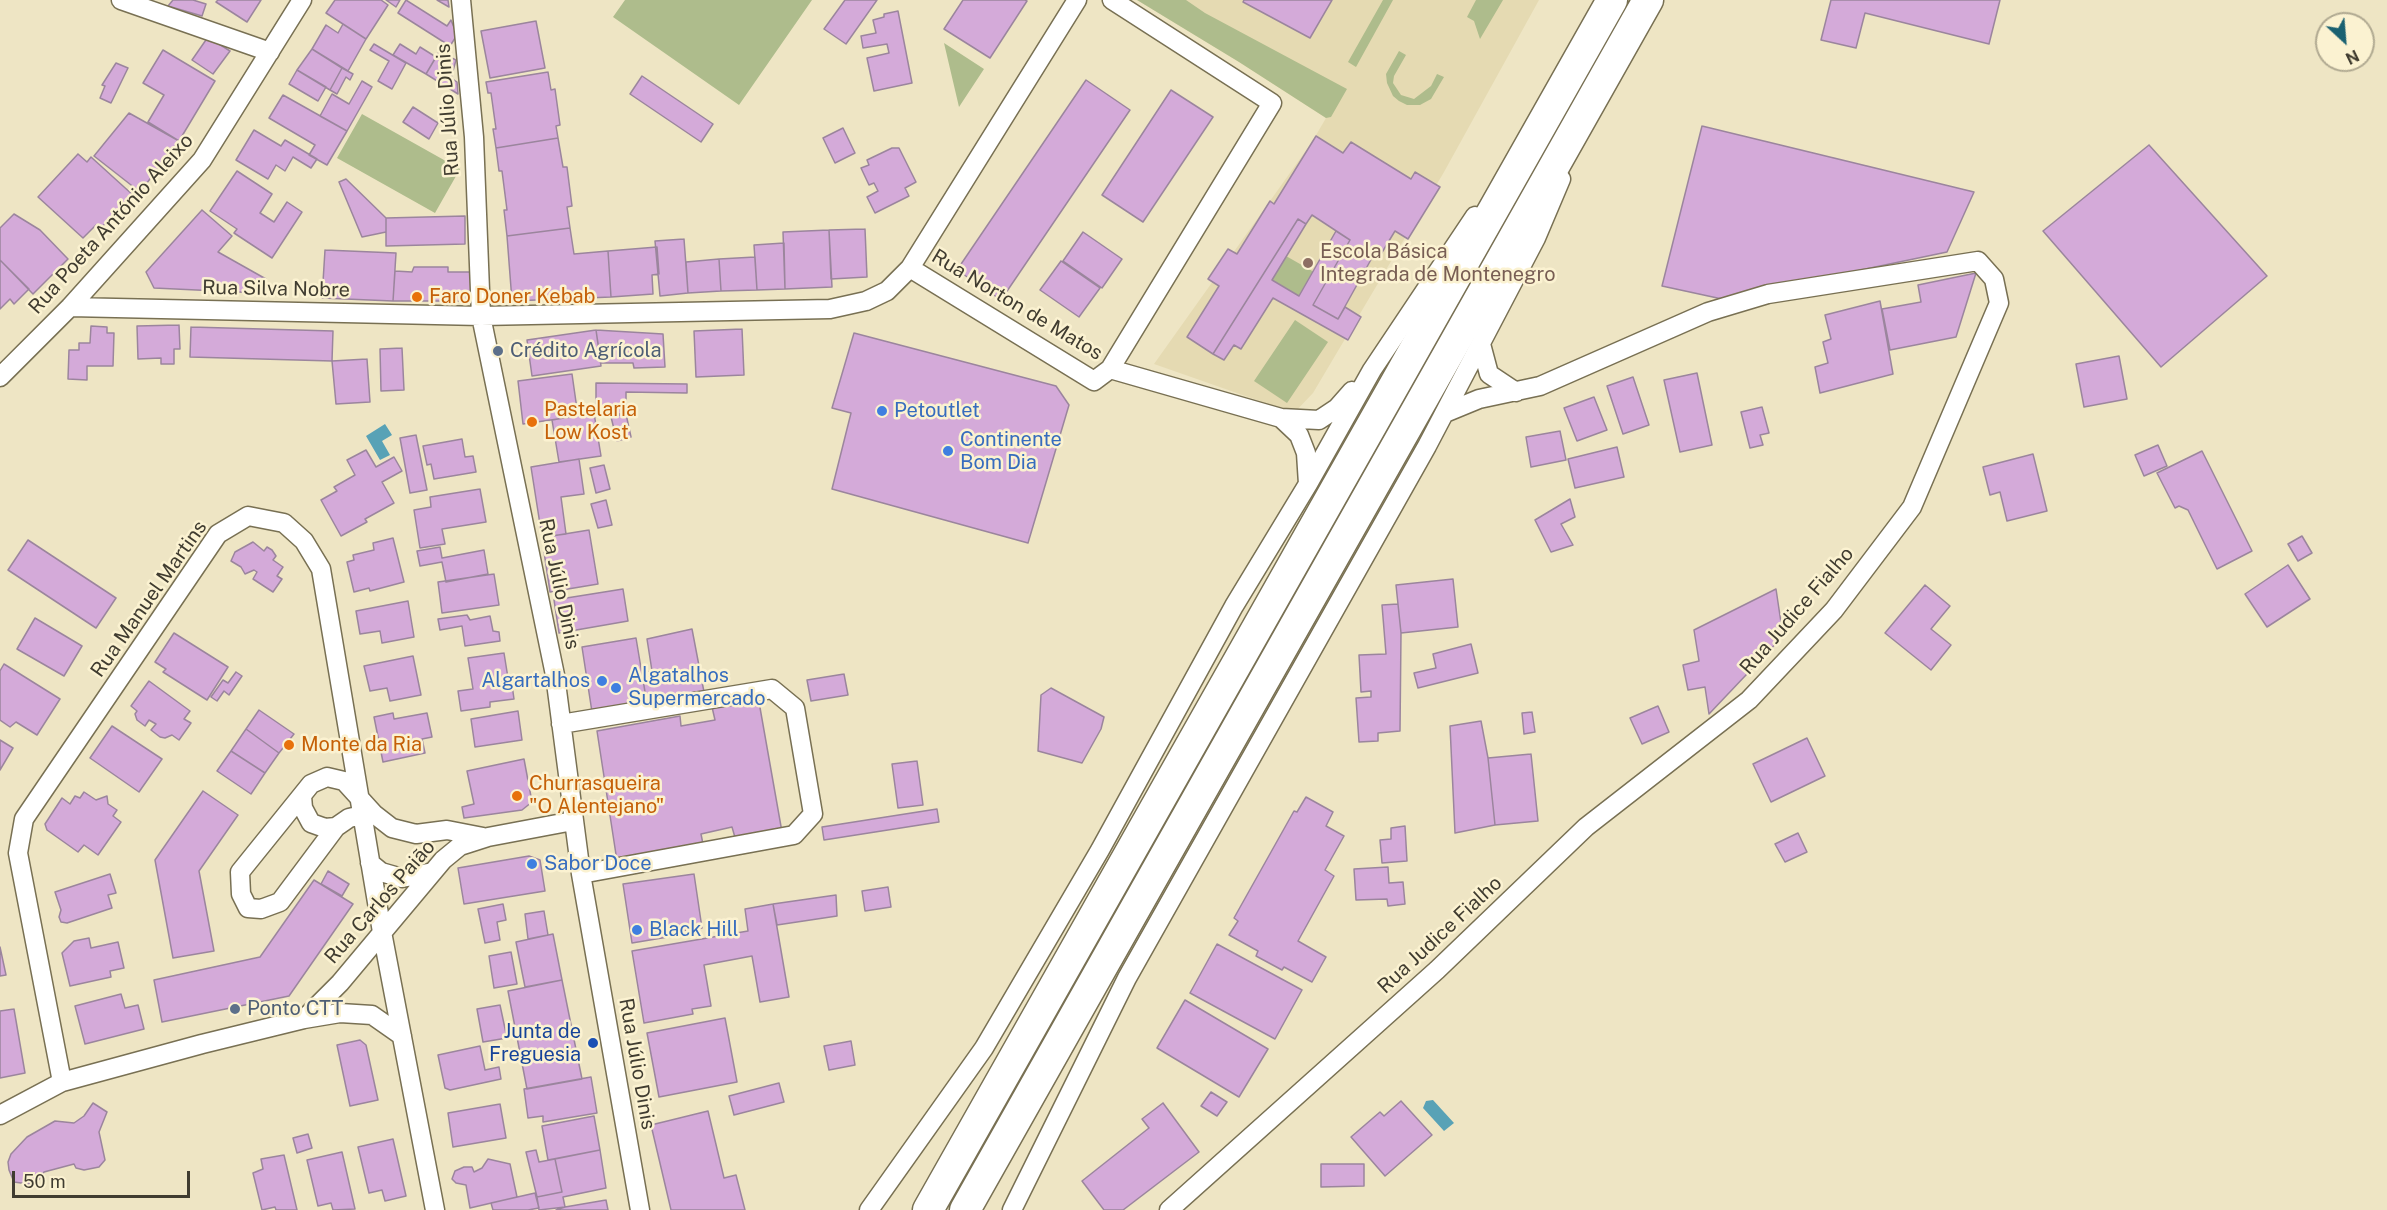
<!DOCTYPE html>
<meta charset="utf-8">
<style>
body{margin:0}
#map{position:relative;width:2387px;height:1210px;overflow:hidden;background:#eee5c4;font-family:"Public Sans",sans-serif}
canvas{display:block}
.north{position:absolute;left:2315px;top:12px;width:60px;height:60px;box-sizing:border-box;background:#fbf2d1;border:2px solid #b0a991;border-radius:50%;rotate:154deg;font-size:16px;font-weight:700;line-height:24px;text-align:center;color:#403c30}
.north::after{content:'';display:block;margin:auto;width:21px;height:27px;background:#1a6171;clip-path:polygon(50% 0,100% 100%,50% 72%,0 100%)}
.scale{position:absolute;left:12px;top:1171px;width:178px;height:27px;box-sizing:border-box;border:3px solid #403c30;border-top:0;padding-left:8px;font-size:18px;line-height:21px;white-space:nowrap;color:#403c30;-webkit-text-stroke:4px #fbf2d1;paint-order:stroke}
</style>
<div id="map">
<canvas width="2387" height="1210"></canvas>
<div class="north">N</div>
<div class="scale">50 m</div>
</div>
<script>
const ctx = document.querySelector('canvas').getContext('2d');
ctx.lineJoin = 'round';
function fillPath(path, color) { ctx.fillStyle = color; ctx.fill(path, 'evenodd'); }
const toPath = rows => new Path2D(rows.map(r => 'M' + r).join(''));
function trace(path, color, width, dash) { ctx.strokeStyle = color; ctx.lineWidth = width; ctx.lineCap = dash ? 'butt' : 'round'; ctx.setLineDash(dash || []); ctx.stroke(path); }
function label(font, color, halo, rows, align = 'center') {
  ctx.font = font + ' "Public Sans",sans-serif'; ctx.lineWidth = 5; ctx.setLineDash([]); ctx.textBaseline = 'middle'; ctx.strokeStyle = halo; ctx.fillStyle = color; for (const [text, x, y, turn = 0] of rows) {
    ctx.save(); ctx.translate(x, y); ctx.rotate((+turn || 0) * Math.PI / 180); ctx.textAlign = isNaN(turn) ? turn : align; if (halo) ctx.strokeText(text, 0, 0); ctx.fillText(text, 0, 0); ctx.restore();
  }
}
fillPath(toPath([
 [1137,0,1539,0,1444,172,1313,393,1294,413,1154,364,1312,142,1326,118,1239,62]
]), '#e5dab2');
fillPath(toPath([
 [625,0,812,0,739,105,613,17],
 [1137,0,1186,0,1205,13,1347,89,1331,117,1326,118,1239,62],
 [1383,0,1393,0,1356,67,1348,62],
 [1476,0,1503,0,1480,39,1474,21,1467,17],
 [944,43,984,69,959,107],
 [1399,51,1406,55,1394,76,1393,83,1401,95,1414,99,1431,86,1437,74,1444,77,1431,99,1420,105,1407,105,1399,101,1393,96,1387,83,1386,74],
 [362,114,460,169,435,213,337,158],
 [1286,256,1314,272,1299,296,1272,280],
 [1295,320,1328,342,1287,403,1254,381]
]), '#aebc8c');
fillPath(toPath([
 [385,424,392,435,382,441,390,455,380,460,366,436],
 [1433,1100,1454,1123,1444,1131,1423,1108,1426,1101]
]), '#58a2b6');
const building = toPath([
 [173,0,193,0,206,4,202,16,168,6,173,0],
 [218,0,261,0,247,22,216,2,218,0],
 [335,0,381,0,388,5,366,39,326,13,335,0],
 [386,0,400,0,396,7,386,0],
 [406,0,447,26,451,20,457,35,450,46,398,13,406,0],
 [437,0,448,0,449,7,437,0],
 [845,0,877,0,846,44,824,29,845,0],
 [963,0,1025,0,1027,1,990,58,944,29,963,0],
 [1244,0,1332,0,1310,38,1243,2,1244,0],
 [1831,0,2000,0,1989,44,1865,13,1856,48,1821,40,1831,0],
 [898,11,912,83,874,91,867,58,889,53,887,44,863,48,861,36,876,33,873,20,884,17,884,14,898,11],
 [536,21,545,68,490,78,481,31,536,21],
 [343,24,366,39,348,71,312,49,326,25,338,33,343,24],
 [208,37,230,51,213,74,192,60,208,37],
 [374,44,406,63,392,89,378,81,389,61,370,50,374,44],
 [400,44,416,54,420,47,436,57,426,74,393,55,400,44],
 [312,49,342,68,330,90,297,70,312,49],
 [163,50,215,81,179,141,148,122,164,95,143,83,163,50],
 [439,52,456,60,451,78,457,82,458,94,426,74,439,52],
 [116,63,128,68,111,103,100,98,105,86,102,85,116,63],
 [342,68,353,74,350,80,346,77,337,94,330,90,342,68],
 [297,70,326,87,318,101,289,84,297,70],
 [548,72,551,90,555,89,560,125,556,126,558,138,496,148,493,129,496,129,491,93,488,93,486,82,548,72],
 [642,76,713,124,701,142,630,94,642,76],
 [1086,80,1130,110,1001,300,957,270,1086,80],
 [362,81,372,87,347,131,320,116,332,94,349,104,362,81],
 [1171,90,1213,117,1143,222,1102,195,1171,90],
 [283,95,347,131,327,165,309,155,315,145,269,118,283,95],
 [413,107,438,123,429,139,403,122,413,107],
 [129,113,179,141,140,192,94,156,129,113],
 [1702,126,1974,192,1947,252,1722,299,1662,286,1702,126],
 [843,128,855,153,835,163,823,138,843,128],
 [254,130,281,146,285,140,317,159,311,168,293,157,285,171,276,165,268,179,236,160,254,130],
 [1316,136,1343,153,1351,142,1411,179,1415,172,1440,187,1408,239,1395,231,1378,259,1373,256,1338,319,1313,305,1350,240,1312,215,1306,224,1298,219,1213,354,1187,337,1219,286,1208,279,1228,249,1237,254,1270,201,1274,204,1316,136],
 [558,138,563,167,567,167,572,206,567,207,570,228,507,236,504,210,507,210,502,171,499,171,496,148,558,138],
 [2149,145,2267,276,2161,367,2043,231,2149,145],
 [892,148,899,148,916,182,905,188,909,196,875,213,867,197,878,191,874,183,869,185,861,168,869,165,867,160,892,148],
 [78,154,87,162,91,157,134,196,116,217,114,214,101,228,96,225,83,238,38,197,78,154],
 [237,171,272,194,260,213,274,222,287,202,302,212,272,258,234,233,237,229,210,211,237,171],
 [346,179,386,218,386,232,362,237,339,182,346,179],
 [202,210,232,236,218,252,266,279,260,293,154,288,146,272,202,210],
 [14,214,40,230,68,259,33,294,0,260,0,228,14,214],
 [465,216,465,244,386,246,386,218,465,216],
 [1298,219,1306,224,1272,280,1299,296,1336,231,1350,240,1313,305,1338,319,1345,307,1361,317,1348,340,1273,298,1241,349,1234,345,1224,360,1213,354,1298,219],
 [570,228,574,254,608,251,611,297,512,301,507,236,570,228],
 [865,229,867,277,831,279,829,230,865,229],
 [829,230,832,287,785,289,783,232,829,230],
 [1083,232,1122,259,1102,288,1063,261,1083,232],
 [684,239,688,293,660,296,655,241,684,239],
 [784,243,785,289,757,290,754,245,784,243],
 [657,247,659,274,652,275,653,294,611,297,608,251,657,247],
 [325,250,396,253,393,301,322,298,325,250],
 [755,257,757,290,721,291,719,259,755,257],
 [719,259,721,291,688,293,686,262,719,259],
 [0,260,29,289,14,304,10,299,0,309,0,260],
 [1061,261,1100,288,1079,317,1040,290,1061,261],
 [414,267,448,267,448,272,472,272,472,301,393,301,395,271,412,272,414,267],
 [1976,273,1956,337,1890,350,1882,309,1921,302,1918,285,1976,273],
 [1880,301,1893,374,1820,393,1815,367,1828,363,1823,342,1831,339,1825,315,1880,301],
 [179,325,180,349,174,349,174,364,161,364,161,358,138,359,137,326,179,325],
 [91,326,107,327,107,333,114,333,113,366,87,366,87,380,68,379,69,350,79,350,79,343,90,343,91,326],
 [191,327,333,331,332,361,190,357,191,327],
 [742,329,744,375,696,377,694,331,742,329],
 [596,330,601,366,532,376,527,340,596,330],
 [596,330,663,334,665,367,634,368,633,363,601,363,596,330],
 [854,333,1056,386,1069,405,1028,543,832,489,851,413,832,408,854,333],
 [402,348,404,390,381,391,380,349,402,348],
 [2119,356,2127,399,2084,407,2076,364,2119,356],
 [367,359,370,402,336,404,332,361,367,359],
 [1697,373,1712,445,1680,452,1664,380,1697,373],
 [572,374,578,416,523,424,518,381,572,374],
 [1633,377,1649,425,1623,434,1607,386,1633,377],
 [596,383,687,384,687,393,626,392,626,414,596,414,596,383],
 [1594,397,1607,430,1577,441,1564,408,1594,397],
 [1762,407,1769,433,1760,435,1763,445,1750,448,1741,412,1762,407],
 [594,413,601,456,559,462,552,420,594,413],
 [626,414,631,437,617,441,611,417,626,414],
 [1560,431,1566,460,1531,467,1526,437,1560,431],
 [416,435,427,490,410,493,400,438,416,435],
 [462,439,465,457,473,456,476,472,434,479,431,464,427,465,423,446,462,439],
 [2158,445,2167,466,2144,476,2135,455,2158,445],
 [1617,447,1624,477,1575,488,1568,459,1617,447],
 [366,450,376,467,394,457,402,471,382,482,394,503,365,519,367,522,341,536,321,500,337,491,334,487,355,475,347,460,366,450],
 [2202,451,2252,551,2217,569,2188,510,2179,506,2175,508,2157,473,2202,451],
 [2033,454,2047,511,2007,521,2000,492,1990,495,1983,467,2033,454],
 [579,459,584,494,561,497,566,534,542,537,531,467,579,459],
 [604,465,610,489,596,493,590,468,604,465],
 [480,489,486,522,442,529,445,544,420,548,414,510,431,507,430,497,480,489],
 [1570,499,1575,517,1561,524,1573,545,1551,552,1535,520,1570,499],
 [606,500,612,525,598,528,591,504,606,500],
 [589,530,598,584,550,592,544,552,549,551,546,537,589,530],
 [2302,536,2312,553,2298,561,2288,544,2302,536],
 [393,538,404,582,370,591,369,588,354,592,347,562,354,560,353,555,374,550,373,543,393,538],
 [28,540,116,598,96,628,8,570,28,540],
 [253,542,264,551,267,547,272,550,276,556,273,560,283,567,277,576,282,579,273,592,253,579,257,572,254,570,245,574,241,567,231,561,235,552,253,542],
 [440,547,442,558,484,550,488,574,446,582,442,562,420,566,417,551,440,547],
 [2288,565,2310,599,2267,627,2245,594,2288,565],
 [494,574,499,605,442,613,438,582,494,574],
 [1453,579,1458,627,1401,633,1396,585,1453,579],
 [1925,585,1950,606,1931,629,1951,645,1931,670,1885,633,1925,585],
 [623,589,628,621,559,633,554,600,623,589],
 [1776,589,1783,636,1709,714,1705,687,1688,690,1683,665,1699,661,1694,630,1776,589],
 [408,601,414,637,382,643,380,631,360,634,356,611,408,601],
 [1398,604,1401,633,1400,731,1378,733,1378,741,1359,742,1356,698,1371,697,1371,691,1361,692,1359,655,1386,654,1382,605,1398,604],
 [467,615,470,620,490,616,493,631,499,632,500,641,465,646,462,626,440,630,438,619,467,615],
 [35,618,82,646,64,676,17,649,35,618],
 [692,629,704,692,647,704,642,673,652,671,647,639,692,629],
 [174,633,228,667,207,700,163,672,166,669,155,662,174,633],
 [636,638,647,704,592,712,582,647,636,638],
 [1471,644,1478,673,1418,688,1414,673,1436,668,1433,654,1471,644],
 [504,653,508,678,511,678,514,699,490,702,490,707,461,711,458,691,473,689,468,658,504,653],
 [413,656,421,695,390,701,387,688,370,691,364,666,413,656],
 [4,664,60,699,37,735,16,722,10,727,0,720,0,671,4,664],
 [236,672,242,676,229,695,224,691,217,701,211,697,223,680,228,683,236,672],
 [844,674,848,695,811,701,807,680,844,674],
 [149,681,190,711,184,719,191,723,179,740,172,735,165,738,160,737,151,730,156,724,149,720,145,726,137,720,135,714,137,711,131,706,149,681],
 [1051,688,1104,717,1101,729,1082,763,1038,751,1041,695,1051,688],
 [759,702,782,832,736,841,732,827,701,834,703,844,617,861,597,731,680,716,681,726,715,720,712,707,759,702],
 [1658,706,1669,732,1642,744,1630,718,1658,706],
 [259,710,294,734,279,753,246,729,259,710],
 [518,711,522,740,475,747,471,719,518,711],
 [1532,712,1535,732,1524,734,1522,713,1532,712],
 [393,713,394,719,427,713,432,737,422,739,425,753,383,762,374,717,393,713],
 [1481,721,1488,758,1495,825,1455,833,1450,726,1481,721],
 [112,726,162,759,139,792,90,758,112,726],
 [246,729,279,753,265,773,231,751,246,729],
 [1807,738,1825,776,1771,802,1753,764,1807,738],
 [0,740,13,748,0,770,0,740],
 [231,751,265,773,251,794,217,771,231,751],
 [1531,754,1538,821,1495,825,1488,758,1531,754],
 [524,759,532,802,522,810,464,818,462,807,474,804,467,771,524,759],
 [917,761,923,805,898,808,892,764,917,761],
 [203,791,238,815,199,871,214,951,173,958,155,860,203,791],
 [84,792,96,800,107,796,108,804,117,810,113,816,121,822,98,855,84,845,78,852,47,830,45,824,62,798,70,804,75,796,80,798,84,792],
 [1306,797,1333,812,1326,826,1344,836,1325,870,1334,876,1298,941,1326,957,1312,982,1284,967,1282,970,1256,956,1258,951,1229,935,1238,921,1234,918,1294,811,1297,812,1306,797],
 [937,809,939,822,824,840,822,827,937,809],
 [1405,826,1407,861,1382,863,1380,840,1391,839,1391,828,1405,826],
 [1798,833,1807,852,1785,862,1775,844,1798,833],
 [529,856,540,860,545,891,464,904,458,868,529,856],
 [1388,867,1389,883,1403,882,1405,904,1388,906,1387,899,1356,900,1354,869,1388,867],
 [328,871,349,884,342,896,321,884,328,871],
 [110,874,116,893,108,895,112,908,67,923,61,922,59,917,61,910,55,892,110,874],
 [694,874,702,928,680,931,680,935,632,943,623,884,694,874],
 [314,880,353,904,289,996,162,1022,154,980,260,957,314,880],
 [888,887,891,907,865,911,862,891,888,887],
 [836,895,837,916,777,925,773,904,836,895],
 [503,904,506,920,497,922,500,940,485,943,478,909,503,904],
 [773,904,789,997,760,1002,752,956,704,965,711,1006,692,1009,693,1014,644,1023,632,951,748,931,745,909,773,904],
 [544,911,548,935,528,939,525,914,544,911],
 [553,934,562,980,525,987,516,942,553,934],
 [89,938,91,948,118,942,124,968,110,971,111,977,70,986,62,953,74,941,89,938],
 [1217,944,1302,990,1275,1039,1190,993,1217,944],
 [0,947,6,975,0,976,0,947],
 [511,952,517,984,494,988,489,956,511,952],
 [562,980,582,1079,527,1089,508,991,562,980],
 [121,994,125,1008,138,1005,144,1029,85,1044,75,1006,121,994],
 [1185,1000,1268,1049,1239,1097,1157,1048,1185,1000],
 [500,1005,507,1038,483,1042,477,1009,500,1005],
 [14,1009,25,1073,0,1078,0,1011,14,1009],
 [725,1018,737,1082,659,1097,647,1033,725,1018],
 [360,1040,366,1045,378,1100,350,1106,337,1045,360,1040],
 [851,1041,855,1065,829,1070,824,1046,851,1041],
 [480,1046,485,1070,499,1067,501,1079,450,1090,445,1088,438,1055,480,1046],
 [591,1077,597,1113,543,1122,543,1116,528,1118,524,1089,591,1077],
 [779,1083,784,1102,734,1115,729,1096,779,1083],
 [1211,1092,1227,1102,1217,1116,1201,1106,1211,1092],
 [1401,1101,1432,1135,1385,1176,1351,1137,1380,1112,1384,1116,1401,1101],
 [93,1103,107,1112,99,1132,105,1160,99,1167,84,1170,76,1168,74,1164,44,1172,37,1182,28,1184,14,1182,9,1170,8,1162,11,1154,27,1137,55,1121,74,1123,84,1116,93,1103],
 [1163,1103,1199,1152,1123,1210,1104,1210,1082,1181,1149,1128,1142,1119,1163,1103],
 [500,1104,506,1138,453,1147,448,1113,500,1104],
 [708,1111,724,1178,736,1175,745,1210,671,1210,651,1125,708,1111],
 [594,1116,600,1150,548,1160,542,1126,594,1116],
 [308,1134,312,1148,297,1153,293,1138,308,1134],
 [393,1139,406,1196,385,1201,382,1190,369,1193,358,1147,393,1139],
 [536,1150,539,1162,555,1159,562,1192,537,1197,526,1152,536,1150],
 [600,1150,606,1188,563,1197,565,1207,539,1210,537,1197,562,1192,555,1159,600,1150],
 [342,1152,355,1209,333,1210,331,1203,318,1206,307,1160,342,1152],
 [284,1155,297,1210,276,1210,275,1207,262,1210,253,1173,263,1169,261,1159,284,1155],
 [488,1159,510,1164,517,1197,470,1208,466,1185,456,1183,452,1179,455,1171,464,1167,472,1167,474,1172,482,1168,488,1159],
 [1321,1164,1364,1164,1364,1186,1321,1187,1321,1164],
 [535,1193,539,1208,528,1210,493,1210,491,1203,535,1193],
 [606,1200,608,1210,556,1210,565,1207,606,1200]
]);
fillPath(building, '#d4aad9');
trace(building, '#9b859d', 1.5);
const minor = toPath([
 [121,0,270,52],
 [461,0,474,137,481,316,555,675,581,874,640,1210],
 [910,268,1094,381,1110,369,1281,418,1319,420,1337,408,1352,391],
 [70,307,481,316,830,309,866,301,887,291,910,268,1077,0],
 [1481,344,1489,374,1516,392],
 [1110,369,1272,103,1112,0],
 [0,377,70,307,202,160,302,0],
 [1281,418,1299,435,1306,453,1308,484],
 [561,724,772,689,795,708,813,814,794,835,581,874],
 [302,796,303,808,311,823,325,828,336,827],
 [362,815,349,818,336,827,280,902,261,909,248,908,241,894,240,872,311,784,327,777,344,781,374,814,392,828,416,834,447,830,483,837],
 [370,863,381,872,402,878,433,872],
 [304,1019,340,1013,372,1015,402,1036],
 [62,1082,18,853,24,819,218,534,248,516,284,523,304,541,321,569,382,932,435,1210],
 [0,1115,62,1082,202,1044,304,1019,340,983,443,860,460,846,488,837,573,821],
 [869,1210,984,1048,1100,850,1234,606,1308,484,1372,370,1475,216],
 [1012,1210,1127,978,1427,446,1536,238,1561,179],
 [1169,1210,1437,970,1586,827,1749,700,1834,610,1912,507,1999,303,1994,279,1978,261,1768,294,1708,312,1540,386,1479,399,1445,413]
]);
const primary = toPath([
 [928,1210,1612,0],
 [965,1210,1648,0]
]);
trace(minor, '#787053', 21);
trace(primary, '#787053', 33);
trace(minor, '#fff', 18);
trace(primary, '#fff', 30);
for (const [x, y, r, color] of [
 [1308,263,6,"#8d6e63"],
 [417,297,6,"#e8710a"],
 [498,351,6,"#5c6f8a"],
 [882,411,6,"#3f7fe0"],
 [532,422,6,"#e8710a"],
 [948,451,6,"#3f7fe0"],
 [602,681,6,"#3f7fe0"],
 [616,688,6,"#3f7fe0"],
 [289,745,6,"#e8710a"],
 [517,796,6,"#e8710a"],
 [532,864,6,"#3f7fe0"],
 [637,930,6,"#3f7fe0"],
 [235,1009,6,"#5c6f8a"],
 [593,1043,6,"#1a4fb4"]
]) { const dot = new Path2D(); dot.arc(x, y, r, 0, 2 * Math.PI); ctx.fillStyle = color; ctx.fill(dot); trace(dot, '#fbf2d1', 2); }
label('20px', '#403c30', '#fbf2d1', [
 ["Rua Júlio Dinis",448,110,-94],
 ["Rua Poeta António Aleixo",111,224,-48],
 ["Rua Silva Nobre",276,289,1],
 ["Rua Norton de Matos",1017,305,31],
 ["Rua Júlio Dinis",559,584,78],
 ["Rua Manuel Martins",149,599,-55],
 ["Rua Judice Fialho",1797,611,-49],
 ["Rua Carlos Paião",380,902,-49],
 ["Rua Judice Fialho",1440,935,-43],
 ["Rua Júlio Dinis",637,1064,80]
]);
label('20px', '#785e54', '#fbf2d1', [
 ["Escola Básica",1320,252],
 ["Integrada de Montenegro",1320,275]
], 'left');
label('20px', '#c56008', '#fbf2d1', [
 ["Faro Doner Kebab",429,297],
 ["Pastelaria",544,410],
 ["Low Kost",544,433],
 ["Monte da Ria",301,745],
 ["Churrasqueira",529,784],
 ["\"O Alentejano\"",529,807]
], 'left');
label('20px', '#4e5e75', '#fbf2d1', [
 ["Crédito Agrícola",510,351],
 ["Ponto CTT",247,1009]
], 'left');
label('20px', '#366cbe', '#fbf2d1', [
 ["Petoutlet",894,411],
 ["Continente",960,440],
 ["Bom Dia",960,463],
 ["Algatalhos",628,676],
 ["Supermercado",628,699],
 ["Algartalhos",590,681,"right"],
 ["Sabor Doce",544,864],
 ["Black Hill",649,930]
], 'left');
label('20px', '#164399', '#fbf2d1', [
 ["Junta de",581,1032],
 ["Freguesia",581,1055]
], 'right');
</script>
